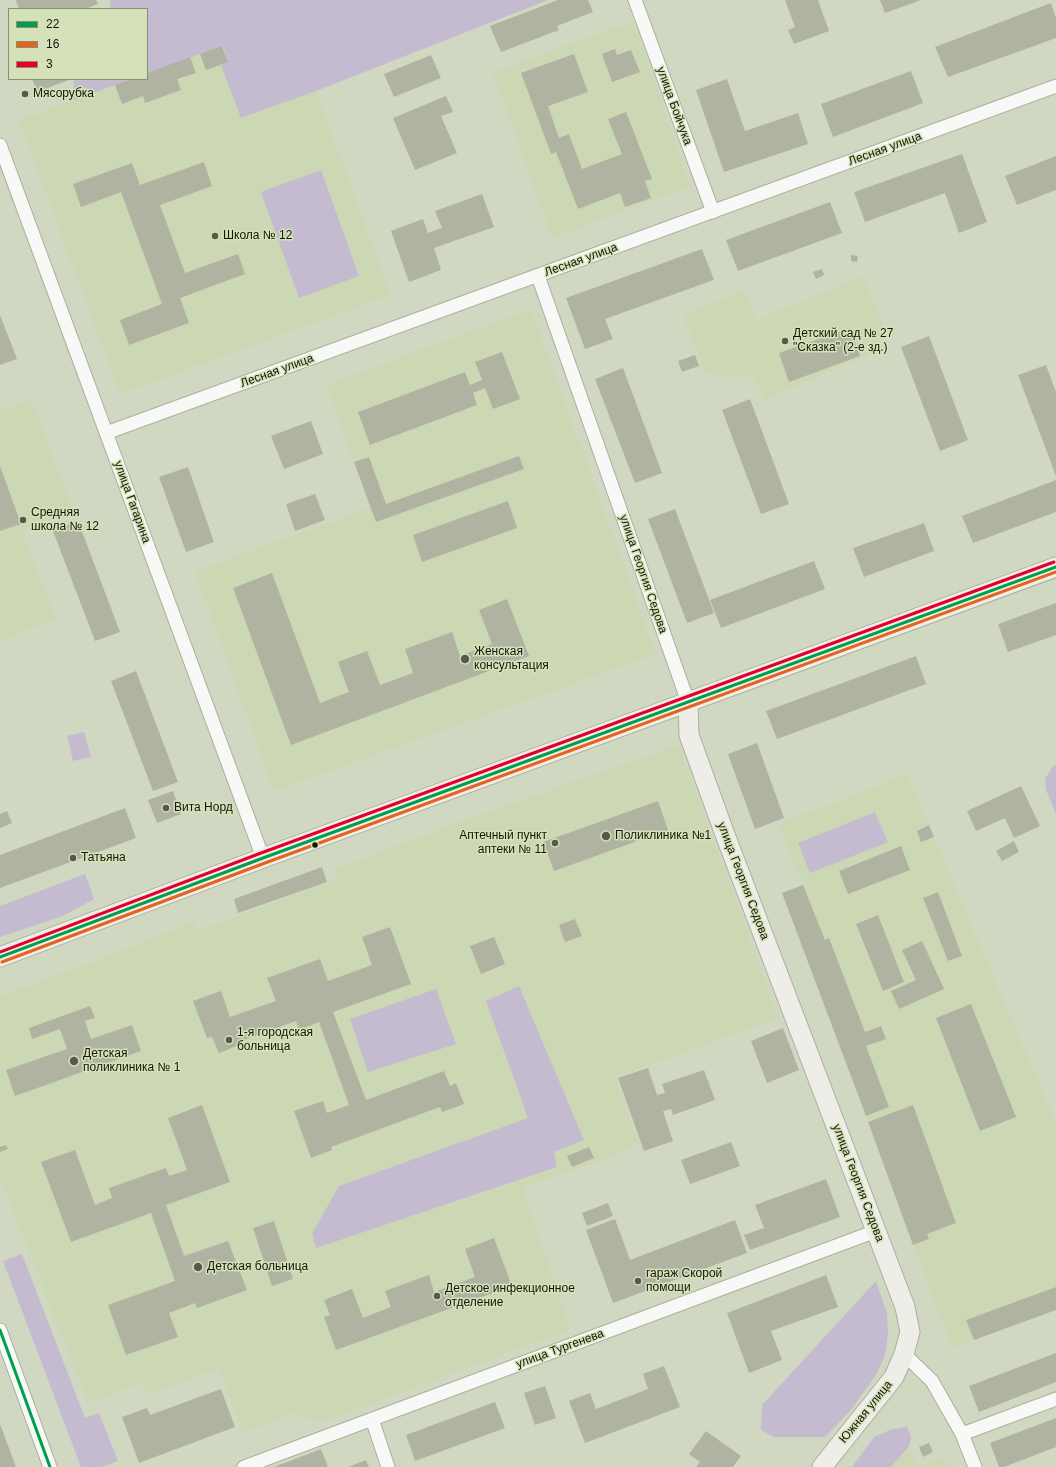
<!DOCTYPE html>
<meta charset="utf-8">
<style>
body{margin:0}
#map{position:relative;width:1056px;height:1467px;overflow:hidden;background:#d0d8c2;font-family:Arial,sans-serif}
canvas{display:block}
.legend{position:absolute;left:8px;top:8px;width:140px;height:72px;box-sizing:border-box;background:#d4e1b9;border:1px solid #869072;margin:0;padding:5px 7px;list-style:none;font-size:12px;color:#121708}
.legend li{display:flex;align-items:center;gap:8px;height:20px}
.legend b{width:20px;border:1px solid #869072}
</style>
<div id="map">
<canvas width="1056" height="1467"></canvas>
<ul class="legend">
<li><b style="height:5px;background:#019f4d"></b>22</li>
<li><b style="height:5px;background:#e76121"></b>16</li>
<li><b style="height:5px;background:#e4002b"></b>3</li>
</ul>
</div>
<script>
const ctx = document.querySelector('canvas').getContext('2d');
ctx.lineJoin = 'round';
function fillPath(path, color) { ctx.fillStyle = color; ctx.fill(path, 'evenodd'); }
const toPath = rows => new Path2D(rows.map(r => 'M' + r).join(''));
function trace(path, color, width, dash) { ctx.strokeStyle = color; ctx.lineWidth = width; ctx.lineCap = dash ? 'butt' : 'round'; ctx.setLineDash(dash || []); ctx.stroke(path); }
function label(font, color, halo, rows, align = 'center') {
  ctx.font = font + ' Arial,sans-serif'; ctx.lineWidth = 3; ctx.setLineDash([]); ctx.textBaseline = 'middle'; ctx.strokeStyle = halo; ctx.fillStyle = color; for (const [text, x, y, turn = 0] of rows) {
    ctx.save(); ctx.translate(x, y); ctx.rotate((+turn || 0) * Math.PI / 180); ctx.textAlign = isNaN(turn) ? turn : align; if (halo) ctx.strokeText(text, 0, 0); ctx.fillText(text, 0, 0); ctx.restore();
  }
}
fillPath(toPath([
 [633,21,691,186,552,238,493,72],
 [222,46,228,62,221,65,241,118,316,91,391,295,120,394,19,120,132,79,147,79,147,73],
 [863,277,884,329,871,354,765,400,755,378,706,374,683,315,744,291,756,320],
 [531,309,656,654,274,791,195,571,370,508,327,385],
 [31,400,73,509,21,531,56,618,0,641,0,411],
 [679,745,779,1018,615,1077,639,1144,604,1159,522,1187,571,1329,320,1423,294,1413,243,1432,219,1369,148,1394,143,1383,88,1403,0,1177,0,996,95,961,194,921,198,930,338,879,334,870,459,822],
 [907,774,1056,1123,1056,1310,952,1348,866,1116,782,893,803,885,779,824],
 [900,1438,918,1467,865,1467],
 [943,1458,947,1467,920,1467]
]), '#ccd8b4');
fillPath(toPath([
 [110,0,548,0,316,91,241,118,221,65,228,62,223,46,147,73,147,9,111,9],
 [74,79,132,79,73,100],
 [321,170,359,276,299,298,261,192],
 [84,732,91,757,73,761,67,736],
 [1056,765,1056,814,1046,790,1045,779,1053,766],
 [875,812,888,842,810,873,798,843],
 [85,874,94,899,63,916,0,937,0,906],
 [519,986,584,1140,554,1152,557,1167,316,1248,312,1234,339,1186,528,1118,486,1001],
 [436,989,456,1044,368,1072,350,1019],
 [22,1254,85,1418,99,1413,118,1461,102,1467,81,1467,3,1261],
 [876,1281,887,1314,888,1334,885,1356,876,1375,851,1410,825,1437,774,1437,761,1430,762,1405],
 [907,1427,911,1436,910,1445,891,1467,852,1467,874,1437,892,1429]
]), '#c4bbd1');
fillPath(toPath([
 [16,0,96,0,98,4,85,9,19,9],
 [558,0,588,0,593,12,557,26,559,30,501,52,490,26],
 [785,0,818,0,829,31,794,44,788,30,795,27],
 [880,0,921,0,885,13],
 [1051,3,1056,18,1056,38,948,77,935,47],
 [222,46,228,62,206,70,200,54],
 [615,49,617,55,631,50,640,72,612,82,602,54],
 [574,54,588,92,548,106,559,138,569,134,582,169,622,154,608,119,626,112,652,179,645,181,651,198,625,207,620,193,578,209,556,152,551,154,521,73],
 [431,55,441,78,394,97,384,74],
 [190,57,196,73,177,79,181,90,145,103,143,96,122,104,115,85,132,79,147,79,147,73],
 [911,71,923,103,833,137,821,104],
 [32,79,68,79,69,80,37,92],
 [727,79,745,131,798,113,808,144,724,172,696,90],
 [446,96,453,112,441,116,457,153,415,170,393,118],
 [962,154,987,222,959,233,945,193,865,222,854,192],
 [1056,156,1056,190,1017,205,1005,176],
 [204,162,212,186,160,205,185,273,238,254,245,274,180,298,189,323,129,345,120,320,162,304,121,192,81,207,73,184,132,163,140,185],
 [482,194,494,227,434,248,441,270,409,282,391,231,423,219,428,233,442,228,435,211],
 [830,202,842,233,738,271,726,240],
 [702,249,714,280,605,319,613,339,585,349,566,298],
 [851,255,858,256,857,262,851,261],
 [822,269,824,275,816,279,813,272],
 [0,315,17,359,0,365],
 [850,328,860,356,789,382,779,353],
 [929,336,968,440,940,451,901,347],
 [502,352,520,399,493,409,485,388,473,393,477,405,370,445,358,412,465,372,470,385,482,380,475,362],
 [695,355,699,366,682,372,678,361],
 [1046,365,1056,392,1056,476,1018,375],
 [623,368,662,473,635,483,595,379],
 [750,399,789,504,761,514,722,410],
 [311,421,323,454,284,469,271,436],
 [519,456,524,469,376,522,354,462,369,457,386,504],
 [0,466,21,524,0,531],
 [188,467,214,542,186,552,159,477],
 [1056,480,1056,512,973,543,962,516],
 [315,494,325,520,295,531,286,504],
 [508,501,517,528,422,562,413,535],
 [675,509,714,613,687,623,648,519],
 [78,521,120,632,95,641,53,531],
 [924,523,934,551,864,577,853,548],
 [814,561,825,589,721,628,710,600],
 [272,573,320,703,349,692,338,662,367,651,380,685,413,673,405,649,452,632,460,656,492,644,479,610,507,599,529,656,291,745,233,588],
 [1056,603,1056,635,1008,652,998,624],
 [916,656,926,684,777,739,766,711],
 [136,671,178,782,153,791,111,681],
 [757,743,784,818,755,829,728,754],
 [1021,786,1040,826,1014,838,1005,818,976,831,967,811],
 [173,791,181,814,157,823,148,800],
 [658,801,668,830,554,871,543,842],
 [125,808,136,838,0,888,0,855],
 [7,811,12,823,0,828,0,814],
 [929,825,934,837,921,842,917,831],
 [1014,841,1019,852,1002,861,996,851],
 [901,846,910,870,848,894,839,871],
 [322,867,327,882,238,913,234,899],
 [803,885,825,940,829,938,865,1032,881,1026,886,1039,866,1046,889,1107,866,1116,782,893],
 [938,892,962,956,948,961,923,898],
 [878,915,904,982,883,991,856,924],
 [575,919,582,936,565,942,559,925],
 [390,927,411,984,333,1012,366,1100,444,1071,450,1086,456,1083,464,1104,442,1112,440,1107,331,1147,332,1150,311,1158,294,1111,323,1101,327,1113,349,1105,319,1022,299,1030,296,1021,238,1042,239,1045,219,1053,212,1037,207,1038,193,1001,221,991,230,1017,276,1001,267,978,320,959,328,981,372,965,362,937],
 [494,937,505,964,481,974,470,946],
 [922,941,944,989,899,1009,891,991,916,980,902,950],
 [971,1004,1016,1117,980,1131,936,1018],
 [90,1006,95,1018,85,1021,91,1039,132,1025,141,1051,15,1096,6,1070,67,1049,60,1029,32,1039,29,1028],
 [783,1028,799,1070,767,1083,751,1041],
 [648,1068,657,1095,665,1093,662,1084,704,1070,715,1100,673,1115,671,1109,663,1111,673,1141,644,1151,618,1078],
 [202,1105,230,1182,166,1205,184,1256,228,1241,247,1290,197,1308,195,1303,169,1313,178,1337,126,1355,108,1305,175,1281,151,1213,71,1242,41,1162,75,1150,95,1205,112,1198,109,1188,166,1168,169,1176,187,1170,168,1118],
 [913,1105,956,1223,927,1234,929,1239,913,1245,868,1122],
 [731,1142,740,1166,690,1184,681,1160],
 [6,1145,8,1149,0,1152,0,1147],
 [589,1147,594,1158,572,1167,567,1156],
 [826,1179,840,1217,750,1250,744,1235,764,1228,755,1205],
 [608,1203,613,1216,587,1226,582,1213],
 [615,1219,630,1260,735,1220,747,1253,613,1303,586,1230],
 [274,1221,293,1279,272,1286,253,1228],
 [494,1238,512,1286,336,1350,324,1317,330,1315,324,1300,352,1289,363,1318,391,1307,385,1291,429,1275,434,1292,475,1277,465,1249],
 [826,1275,838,1307,771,1331,782,1360,749,1373,727,1313],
 [1056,1287,1056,1310,974,1340,966,1320],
 [1056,1353,1056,1382,979,1412,969,1386],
 [664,1366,680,1407,585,1443,569,1401,590,1393,596,1409,648,1389,643,1374],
 [545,1386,556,1418,535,1425,524,1393],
 [221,1389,235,1427,139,1463,122,1417,147,1408,150,1415],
 [495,1402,505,1428,415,1461,406,1435],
 [1056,1418,1056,1447,1004,1467,999,1467,990,1443],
 [0,1424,16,1467,0,1467],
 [706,1431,741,1456,733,1467,696,1467,700,1462,689,1454],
 [929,1443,933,1452,923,1457,919,1447],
 [321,1449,328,1467,274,1467],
 [366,1460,369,1467,348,1467]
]), '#b0b3a2');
const street = toPath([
 [635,0,713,212],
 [0,145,263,858],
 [538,276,688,702],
 [106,433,1056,86],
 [0,1330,50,1467],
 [904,1354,932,1381,962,1434,975,1467],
 [372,1419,388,1467],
 [962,1434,1056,1399],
 [244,1467,876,1231]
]);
const secondary = toPath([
 [688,702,689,735,724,832,905,1307,910,1332,904,1354,894,1377,822,1467],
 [0,957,263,858,1056,567]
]);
trace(street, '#a9af9e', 15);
trace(secondary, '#a9af9e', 21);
trace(street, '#f8f9f6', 13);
trace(secondary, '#efede7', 19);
trace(toPath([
 [0,957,263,858,1056,567],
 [0,1330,50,1467]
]), '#019f4d', 3);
trace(toPath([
 [2,962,265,863,1056,572]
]), '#e76121', 3);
trace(toPath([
 [0,952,261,853,1054,562]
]), '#e4002b', 3);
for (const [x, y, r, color] of [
 [25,94,4,"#545b49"],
 [215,236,4,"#545b49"],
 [785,341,4,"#545b49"],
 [23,520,4,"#545b49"],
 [465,659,5,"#545b49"],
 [166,808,4,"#545b49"],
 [606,836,5,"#545b49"],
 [555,843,4,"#545b49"],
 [315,845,3.5,"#121708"],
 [73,858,4,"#545b49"],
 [229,1040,4,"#545b49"],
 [74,1061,5,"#545b49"],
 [198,1267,5,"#545b49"],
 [638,1281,4,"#545b49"],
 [437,1296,4,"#545b49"]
]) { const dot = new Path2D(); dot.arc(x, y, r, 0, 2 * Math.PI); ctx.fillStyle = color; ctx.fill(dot); trace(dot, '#d4e1b9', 1.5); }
label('12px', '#121708', '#d4e1b9', [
 ["Мясорубка",33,94],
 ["Школа № 12",223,236],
 ["Детский сад № 27",793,334],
 ["\"Сказка\" (2-е зд.)",793,348],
 ["Средняя",31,513],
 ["школа № 12",31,527],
 ["Женская",474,652],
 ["консультация",474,666],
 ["Вита Норд",174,808],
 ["Аптечный пункт",547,836,"right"],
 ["аптеки № 11",547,850,"right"],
 ["Поликлиника №1",615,836],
 ["Татьяна",81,858],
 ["1-я городская",237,1033],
 ["больница",237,1047],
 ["Детская",83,1054],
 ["поликлиника № 1",83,1068],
 ["Детская больница",207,1267],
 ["гараж Скорой",646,1274],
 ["помощи",646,1288],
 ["Детское инфекционное",445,1289],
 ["отделение",445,1303]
], 'left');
label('12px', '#121708', '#d4e1b9', [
 ["улица Бойчука",674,106,70],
 ["Лесная улица",885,149,-20],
 ["Лесная улица",581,260,-20],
 ["Лесная улица",277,371,-20],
 ["улица Гагарина",132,502,70],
 ["улица Георгия Седова",643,574,71],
 ["улица Георгия Седова",743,881,69],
 ["улица Георгия Седова",858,1183,69],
 ["улица Тургенева",560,1349,-20],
 ["Южная улица",866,1412,-51]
]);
</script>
